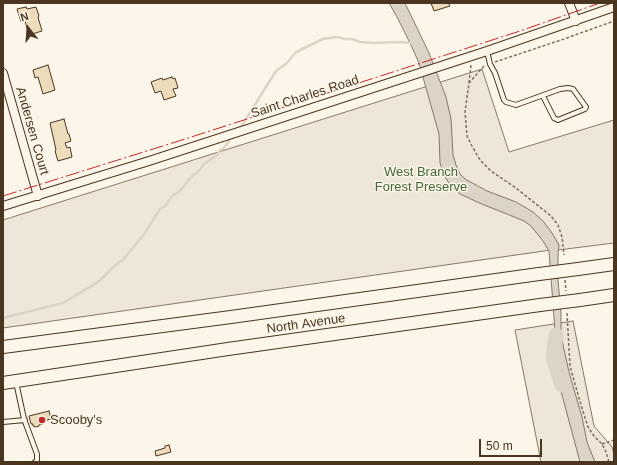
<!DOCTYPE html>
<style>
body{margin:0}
#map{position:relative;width:617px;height:465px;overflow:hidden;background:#fbf6e9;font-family:Arial,sans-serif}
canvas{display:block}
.frame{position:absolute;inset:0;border:4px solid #4a3520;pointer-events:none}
.north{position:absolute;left:8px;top:8px;width:40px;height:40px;-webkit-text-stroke:3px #fbf6e9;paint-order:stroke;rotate:343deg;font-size:11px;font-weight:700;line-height:16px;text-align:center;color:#4a3520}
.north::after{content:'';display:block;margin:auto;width:14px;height:18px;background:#4a3520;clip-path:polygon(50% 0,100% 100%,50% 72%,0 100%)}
.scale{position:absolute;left:479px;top:439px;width:63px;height:18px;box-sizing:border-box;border:2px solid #4a3520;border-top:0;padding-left:5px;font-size:12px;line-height:14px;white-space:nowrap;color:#4a3520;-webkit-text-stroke:3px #fbf6e9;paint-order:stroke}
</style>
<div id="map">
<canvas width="617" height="465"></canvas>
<div class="frame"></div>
<div class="north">N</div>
<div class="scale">50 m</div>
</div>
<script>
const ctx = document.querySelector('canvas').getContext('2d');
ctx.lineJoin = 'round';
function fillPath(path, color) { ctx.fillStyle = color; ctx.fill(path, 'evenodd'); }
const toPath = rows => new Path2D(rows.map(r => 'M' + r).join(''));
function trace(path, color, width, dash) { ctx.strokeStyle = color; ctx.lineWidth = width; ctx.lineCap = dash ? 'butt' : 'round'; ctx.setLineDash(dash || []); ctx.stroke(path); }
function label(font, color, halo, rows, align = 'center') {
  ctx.font = font + ' Arial,sans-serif'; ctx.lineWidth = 3; ctx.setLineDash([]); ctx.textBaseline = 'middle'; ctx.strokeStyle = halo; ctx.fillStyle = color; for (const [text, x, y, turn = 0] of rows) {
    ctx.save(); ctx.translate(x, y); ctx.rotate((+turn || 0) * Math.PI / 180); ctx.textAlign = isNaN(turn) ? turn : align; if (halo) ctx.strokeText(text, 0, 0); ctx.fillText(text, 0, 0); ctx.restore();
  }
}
const green = toPath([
 [482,69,509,152,614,120,614,243,558,250,558,249,3,328,3,220,482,69],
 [573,321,594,426,612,447,614,455,614,462,541,462,515,330,573,321]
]);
fillPath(green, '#ede6d9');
trace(green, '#887966', 1);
const water = toPath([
 [389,3,405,3,429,53,446,97,451,119,453,155,456,165,460,174,465,179,487,191,516,202,533,212,543,221,552,233,559,245,558,254,558,280,561,314,561,336,569,372,582,417,587,442,595,462,580,462,558,380,555,363,552,352,550,349,551,342,555,331,549,251,543,241,531,226,524,221,502,212,484,205,460,194,450,185,444,175,440,163,439,134,419,63,411,45,397,17,389,3]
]);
fillPath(water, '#dcd4c6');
trace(water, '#887966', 1);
trace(toPath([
 [241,127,276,71,287,63,295,53,300,50,323,39,337,37,345,39,352,39,360,42,373,43,397,42,412,43],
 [3,318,63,303,98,282,119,262,123,260,145,233,160,209,165,206,174,194,179,192,194,174,196,174,204,164,217,155,220,150,223,149,230,140]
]), '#dcd4c6', 2.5);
trace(toPath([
 [556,335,553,357,562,385]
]), '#dcd4c6', 15);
const building = toPath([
 [431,3,448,3,450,6,434,11,431,3],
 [26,7,27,9,36,7,39,16,38,17,42,31,29,35,25,21,21,22,17,9,26,7],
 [48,65,55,90,43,94,38,77,35,78,33,70,48,65],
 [172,77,173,79,175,78,178,88,173,89,176,96,164,100,161,91,155,93,151,82,162,78,163,80,172,77],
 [64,119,68,134,69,134,71,141,65,143,67,148,70,147,72,157,58,161,55,151,56,150,50,123,64,119],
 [49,411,51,419,42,421,43,424,39,425,39,426,36,427,33,426,33,424,31,424,29,416,49,411],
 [169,445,171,452,156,456,155,451,165,448,165,446,169,445]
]);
fillPath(building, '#ecdcbc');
trace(building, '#4a3520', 1);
const lane = toPath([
 [487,51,490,64,495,73,504,100,506,102,516,105,560,89,568,88,573,89,586,107,585,109,558,120,554,118,543,96],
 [16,382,24,419,37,454,37,461,35,462],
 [3,422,25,420]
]);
const street = toPath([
 [569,3,576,21],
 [3,73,38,196],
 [3,206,149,161,487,51,614,7]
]);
const primary = toPath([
 [578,269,614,264],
 [580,300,614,295],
 [3,347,231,317,539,274],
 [3,383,228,349,540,305]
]);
trace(lane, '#4a3520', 6);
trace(street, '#4a3520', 10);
trace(primary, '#4a3520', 14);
trace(toPath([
 [495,62,564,39,614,21],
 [484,66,469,83,465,112,467,136,472,146,480,160,491,171,516,188,551,216,558,225,562,237,564,255],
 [469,83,471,65],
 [565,280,566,291],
 [567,313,570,366,581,405,588,427,594,436,602,444,606,452,609,462],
 [602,444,614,440]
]), '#7f6f5c', 1.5, [3, 2]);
trace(lane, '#fbf6e9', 4);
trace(street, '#fbf6e9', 8);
trace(primary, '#fbf6e9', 12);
const primaryBridge = toPath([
 [539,274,578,269],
 [540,305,580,300]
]);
trace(primaryBridge, '#4a3520', 14, []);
trace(primaryBridge, '#fbf6e9', 12);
trace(toPath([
 [3,196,185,139,517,32,600,3]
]), '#c62828', 1, [14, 3, 2, 3]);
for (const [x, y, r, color] of [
 [42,420,4,"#c62828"]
]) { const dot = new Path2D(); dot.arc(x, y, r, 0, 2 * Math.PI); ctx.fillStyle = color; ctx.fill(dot); trace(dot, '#fbf6e9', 1.5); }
label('13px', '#4a3520', '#fbf6e9', [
 ["Saint Charles Road",305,97,-18],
 ["Andersen Court",32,131,74],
 ["North Avenue",306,324,-8]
]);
label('13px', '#436837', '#fbf6e9', [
 ["West Branch",421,172],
 ["Forest Preserve",421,187]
]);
label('13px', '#4a3520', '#fbf6e9', [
 ["Scooby's",50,420]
], 'left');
</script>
